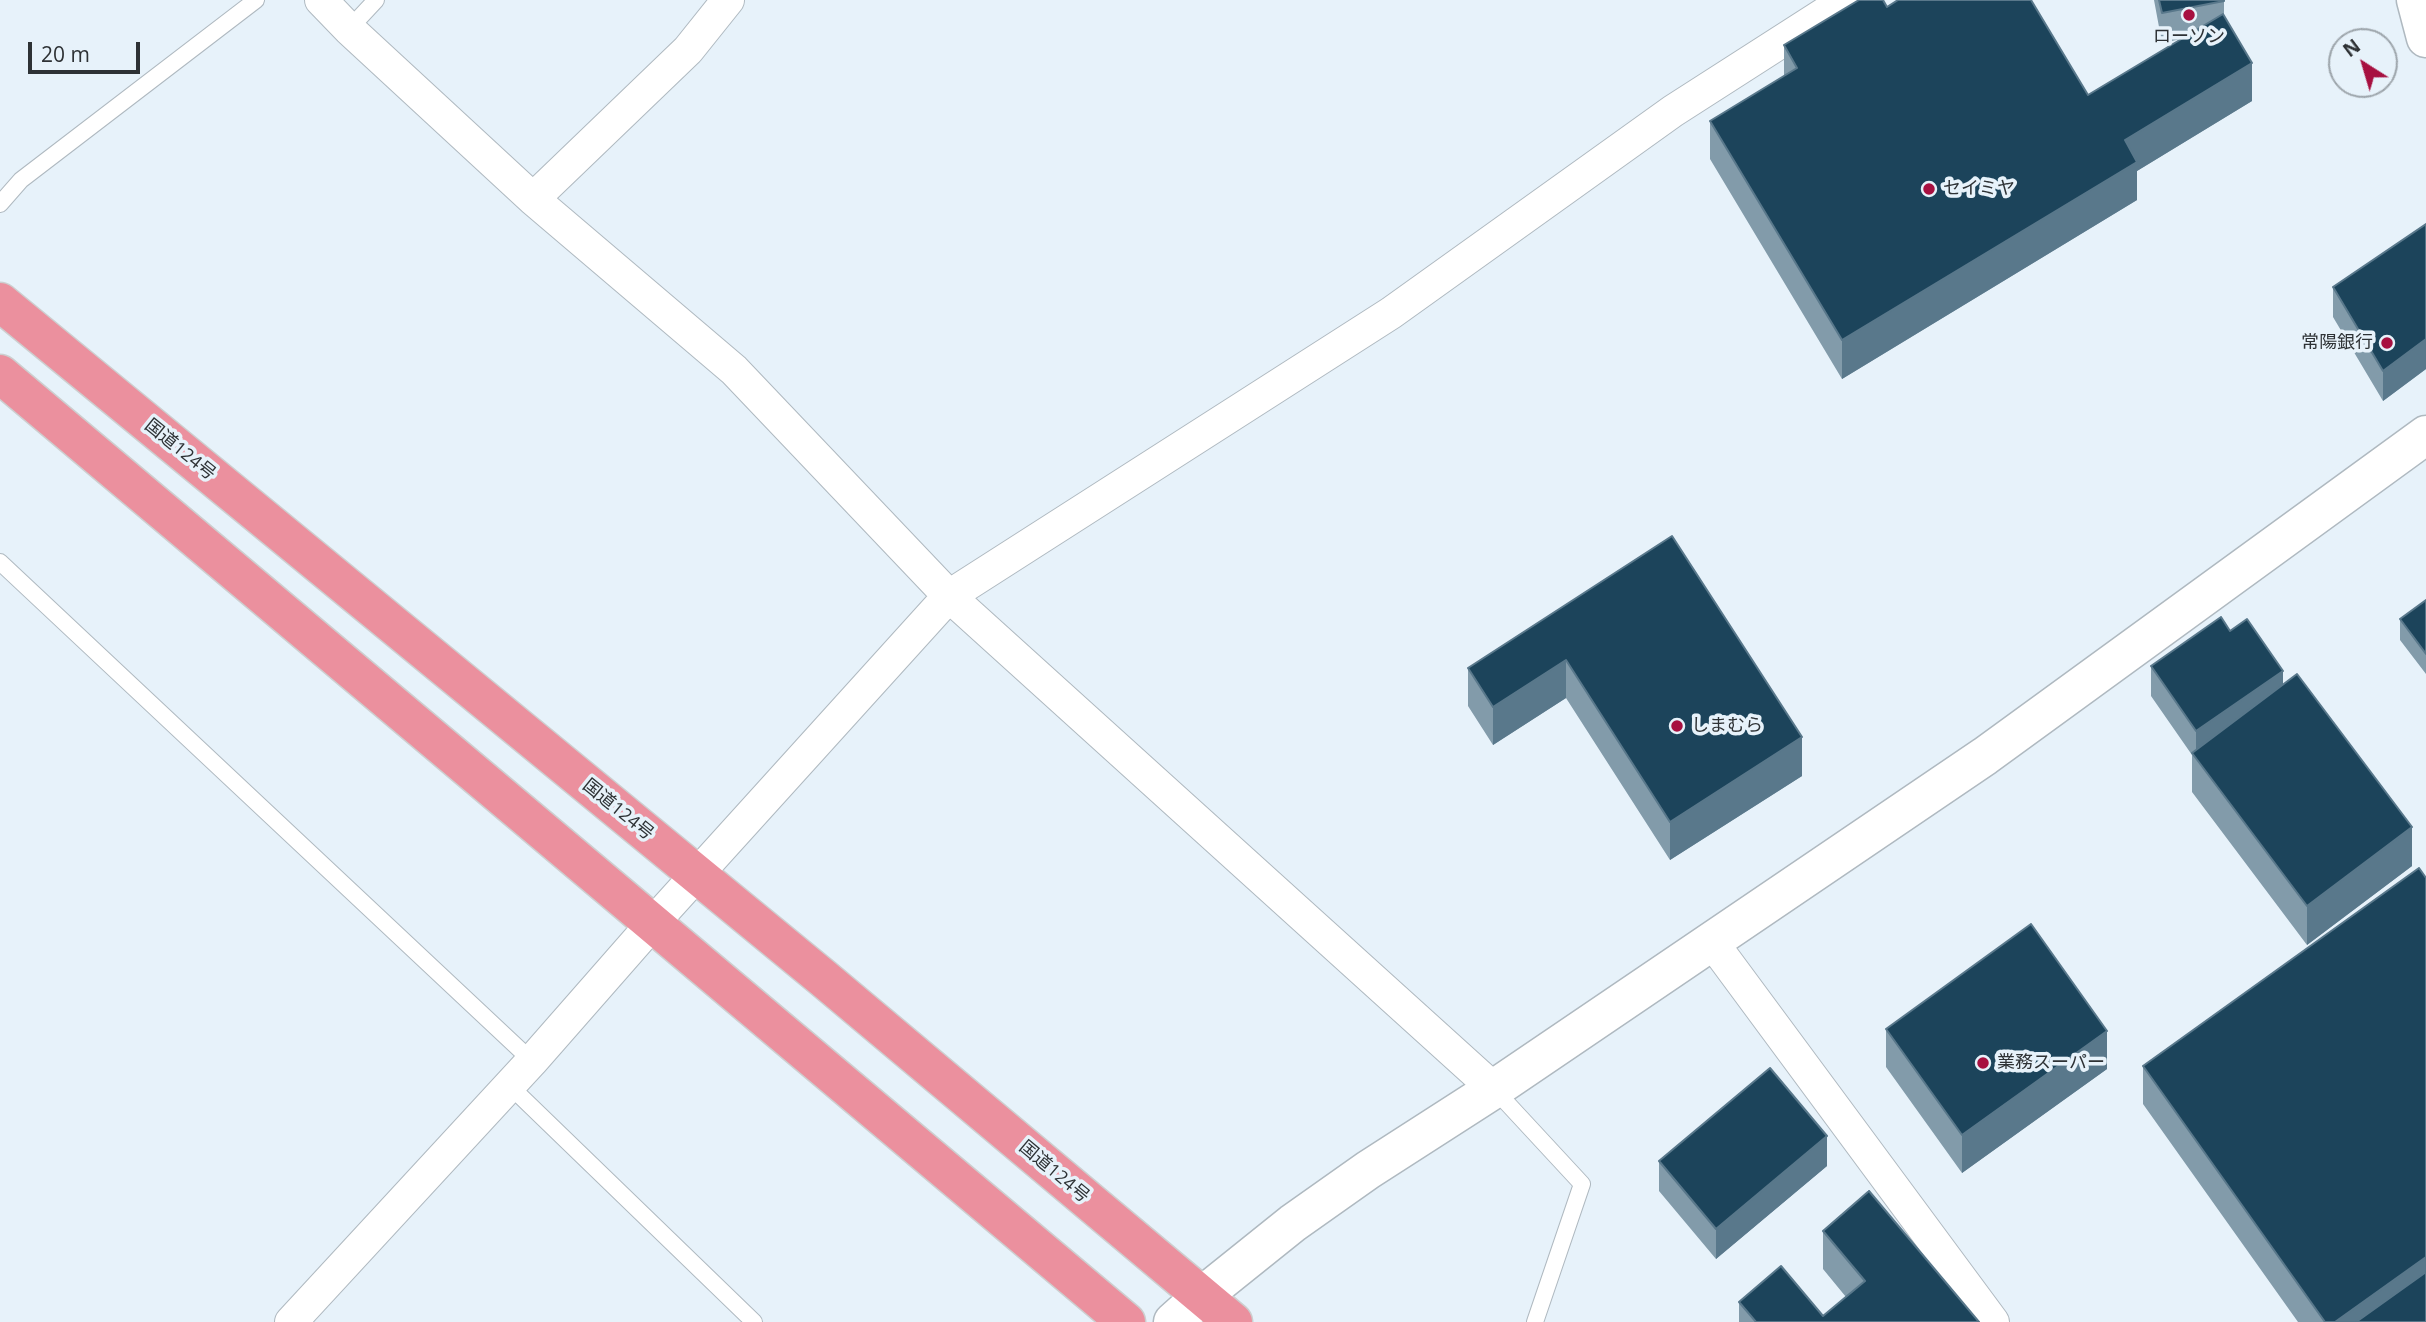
<!DOCTYPE html>
<meta charset="utf-8">
<style>
body{margin:0}
#map{position:relative;width:2426px;height:1322px;overflow:hidden;background:#e7f2fa;font-family:"Open Sans",sans-serif}
canvas{display:block}
.north{position:absolute;left:2328px;top:28px;width:70px;height:70px;box-sizing:border-box;background:#e7f2fa;border:2px solid #9da5ab;border-radius:50%;rotate:323deg;font-size:19px;font-weight:700;line-height:28px;text-align:center;color:#2e3235}
.north::after{content:'';display:block;margin:auto;width:24px;height:32px;background:#a71040;clip-path:polygon(50% 0,100% 100%,50% 72%,0 100%)}
.scale{position:absolute;left:28px;top:42px;width:112px;height:32px;box-sizing:border-box;border:4px solid #2e3235;border-top:0;padding-left:9px;font-size:21px;line-height:24px;white-space:nowrap;color:#2e3235;-webkit-text-stroke:5px #e7f2fa;paint-order:stroke}
</style>
<div id="map">
<canvas width="2426" height="1322"></canvas>
<div class="north">N</div>
<div class="scale">20 m</div>
</div>
<script>
const ctx = document.querySelector('canvas').getContext('2d');
ctx.lineJoin = 'round';
const toPath = rows => new Path2D(rows.map(r => 'M' + r).join(''));
function trace(path, color, width, dash) { ctx.strokeStyle = color; ctx.lineWidth = width; ctx.lineCap = dash ? 'butt' : 'round'; ctx.setLineDash(dash || []); ctx.stroke(path); }
function fillPath(path, color) { ctx.fillStyle = color; ctx.fill(path, 'evenodd'); }
function label(font, color, halo, rows, align = 'center') {
  ctx.font = font + ' "Open Sans","Noto Sans JP",sans-serif'; ctx.lineWidth = 7; ctx.setLineDash([]); ctx.textBaseline = 'middle'; ctx.strokeStyle = halo; ctx.fillStyle = color; for (const [text, x, y, turn = 0] of rows) {
    ctx.save(); ctx.translate(x, y); ctx.rotate((+turn || 0) * Math.PI / 180); ctx.textAlign = isNaN(turn) ? turn : align; if (halo) ctx.strokeText(text, 0, 0); ctx.fillText(text, 0, 0); ctx.restore();
  }
}
const service = toPath([
 [349,29,376,0],
 [0,204,21,180,256,0],
 [0,562,532,1061],
 [509,1085,754,1322],
 [1494,1089,1582,1184,1535,1322]
]);
const minor = toPath([
 [321,0,349,29,533,199,734,370,949,596,1494,1089],
 [533,199,688,50,728,0],
 [1712,942,1993,1322],
 [291,1322,532,1061,653,923,949,596,1391,313,1673,111,1846,0]
]);
const tertiary = toPath([
 [2416,0,2426,38],
 [1173,1322,1202,1296,1293,1223,1368,1170,1494,1089,1985,756,2426,435]
]);
const trunk = toPath([
 [0,302,823,978,1233,1322],
 [0,374,1126,1322]
]);
trace(service, '#afb9c0', 18);
trace(minor, '#afb9c0', 34);
trace(tertiary, '#afb9c0', 41);
trace(trunk, '#cdcecf', 41);
trace(service, '#fff', 16);
trace(minor, '#fff', 32);
trace(tertiary, '#fff', 38);
trace(trunk, '#eb909e', 38);
fillPath(toPath([
 [2154,0,2224,0,2224,17,2252,101,2137,171,2137,200,1842,379,1710,159,1710,121,1784,76,1784,45,1887,7,2088,95,2181,39,2162,43],
 [2426,224,2426,369,2383,401,2333,317,2333,287],
 [1672,536,1802,776,1670,860,1566,698,1493,745,1468,706,1468,668],
 [2426,600,2426,674,2400,640,2400,619],
 [2230,631,2283,685,2412,866,2307,945,2192,792,2192,755,2151,696,2151,666],
 [1886,1029,2107,1069,1962,1173,1886,1067],
 [2143,1066,2426,1322,2298,1322,2143,1104],
 [1659,1161,1827,1166,1716,1259,1659,1191],
 [1823,1231,1979,1322,1739,1322,1739,1302,1823,1316,1846,1297,1823,1269]
]), '#829baa');
fillPath(toPath([
 [2252,63,2252,101,2137,171,2137,200,1842,379,1842,340,2125,140],
 [2426,339,2426,369,2383,401,2383,371],
 [1566,660,1566,698,1493,745,1493,707],
 [2283,671,2283,701,2196,759,2196,731],
 [1802,737,1802,776,1670,860,1670,822],
 [2412,827,2412,866,2307,945,2307,906],
 [2107,1031,2107,1069,1962,1173,1962,1135],
 [1827,1136,1827,1166,1716,1259,1716,1229],
 [2426,1257,2426,1296,2389,1322,2335,1322]
]), '#59788b');
const building = toPath([
 [1859,0,1883,0,1887,7,1898,0,2031,0,2088,95,2223,14,2252,63,2125,140,2137,162,1842,340,1710,121,1797,68,1784,45,1859,0],
 [2159,0,2224,0,2224,1,2162,13,2159,0],
 [2426,224,2426,339,2383,371,2333,287,2426,224],
 [1672,536,1802,737,1670,822,1566,660,1493,707,1468,668,1672,536],
 [2426,600,2426,654,2400,619,2426,600],
 [2221,617,2230,631,2247,619,2283,671,2196,731,2151,666,2221,617],
 [2297,674,2412,827,2307,906,2192,753,2297,674],
 [2419,868,2426,878,2426,1257,2335,1322,2325,1322,2143,1066,2419,868],
 [2031,924,2107,1031,1962,1135,1886,1029,2031,924],
 [1770,1068,1827,1136,1716,1229,1659,1161,1770,1068],
 [1869,1191,1979,1322,1756,1322,1739,1302,1781,1266,1823,1316,1865,1281,1823,1231,1869,1191],
 [2426,1272,2426,1322,2356,1322,2426,1272]
]);
fillPath(building, '#1c445b');
trace(building, '#59788b', 2);
for (const [x, y, r, color] of [
 [2189,15,7,"#a71040"],
 [1929,189,7,"#a71040"],
 [2387,343,7,"#a71040"],
 [1677,726,7,"#a71040"],
 [1983,1063,7,"#a71040"]
]) { const dot = new Path2D(); dot.arc(x, y, r, 0, 2 * Math.PI); ctx.fillStyle = color; ctx.fill(dot); trace(dot, '#e7f2fa', 2.5); }
label('18px', '#2e3235', '#e7f2fa', [
 ["ローソン",2189,37,"center"],
 ["セイミヤ",1943,189],
 ["常陽銀行",2373,343,"right"],
 ["しまむら",1691,726],
 ["業務スーパー",1997,1063]
], 'left');
label('18px', '#2e3235', '#e7f2fa', [
 ["国道124号",180,450,39],
 ["国道124号",618,810,39],
 ["国道124号",1054,1172,40]
]);
</script>
